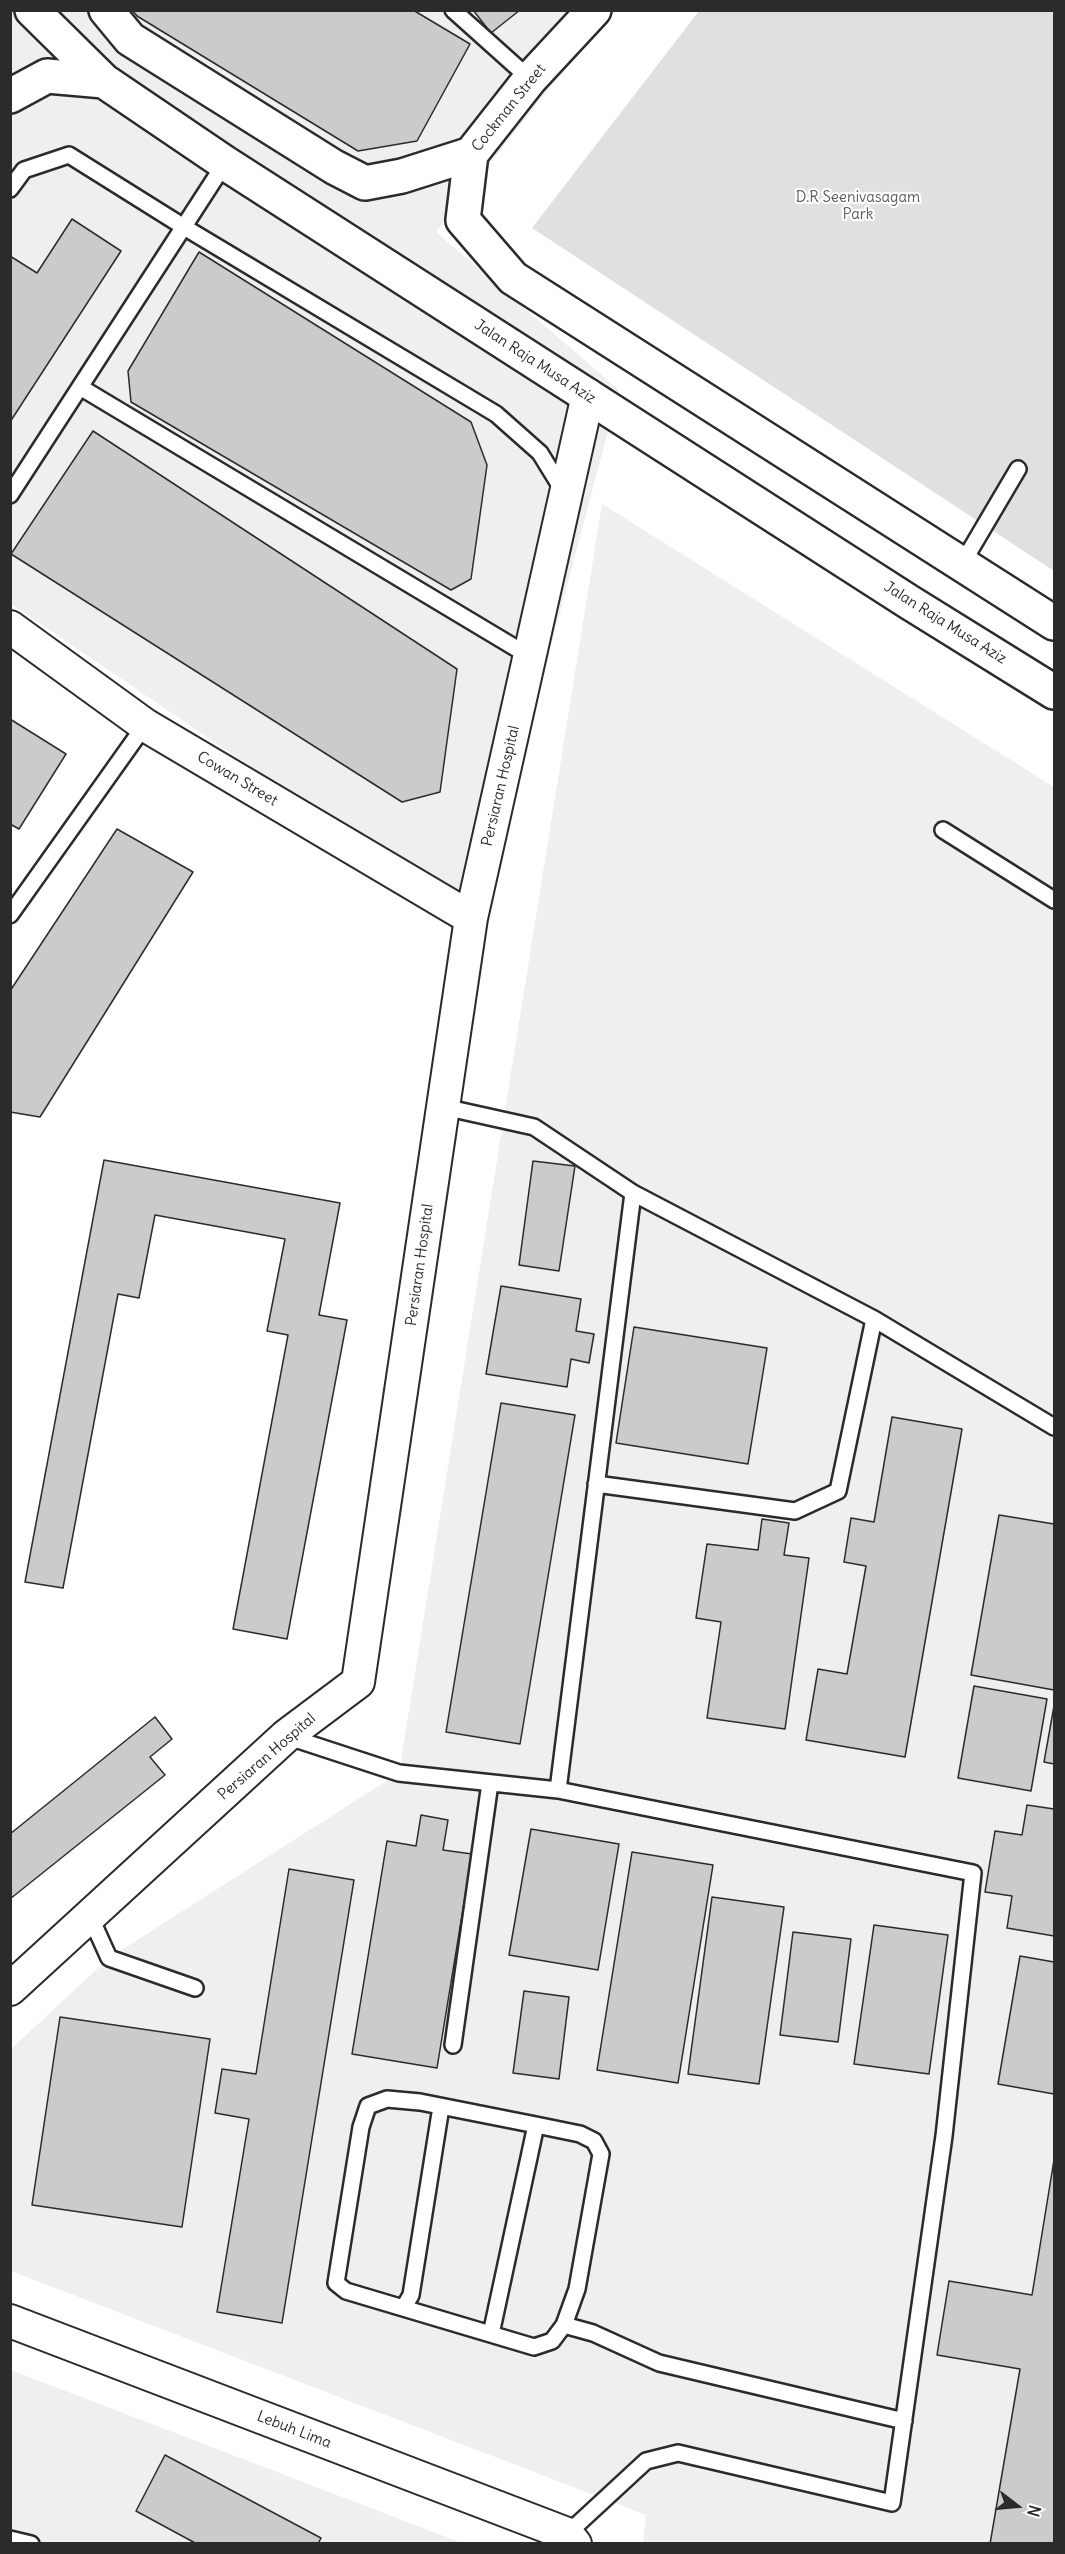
<!DOCTYPE html>
<style>
body{margin:0}
#map{position:relative;width:1065px;height:2554px;overflow:hidden;background:#fff;font-family:Delius,sans-serif}
canvas{display:block}
.frame{position:absolute;inset:0;border:12px solid #2b2b2b;pointer-events:none}
.north{position:absolute;left:987px;top:2476px;width:60px;height:60px;-webkit-text-stroke:4px #fff;paint-order:stroke;rotate:106deg;font-size:16px;font-weight:700;line-height:24px;text-align:center;color:#2b2b2b}
.north::after{content:'';display:block;margin:auto;width:21px;height:27px;background:#2b2b2b;clip-path:polygon(50% 0,100% 100%,50% 72%,0 100%)}
</style>
<div id="map">
<canvas width="1065" height="2554"></canvas>
<div class="frame"></div>
<div class="north">N</div>
</div>
<script>
const ctx = document.querySelector('canvas').getContext('2d');
ctx.lineJoin = 'round';
function fillPath(path, color) { ctx.fillStyle = color; ctx.fill(path, 'evenodd'); }
const toPath = rows => new Path2D(rows.map(r => 'M' + r).join(''));
function trace(path, color, width, dash) { ctx.strokeStyle = color; ctx.lineWidth = width; ctx.lineCap = dash ? 'butt' : 'round'; ctx.setLineDash(dash || []); ctx.stroke(path); }
function label(font, color, halo, rows, align = 'center') {
  ctx.font = font + ' Delius,sans-serif'; ctx.lineWidth = 4.5; ctx.setLineDash([]); ctx.textBaseline = 'middle'; ctx.strokeStyle = halo; ctx.fillStyle = color; for (const [text, x, y, turn = 0] of rows) {
    ctx.save(); ctx.translate(x, y); ctx.rotate((+turn || 0) * Math.PI / 180); ctx.textAlign = isNaN(turn) ? turn : align; if (halo) ctx.strokeText(text, 0, 0); ctx.fillText(text, 0, 0); ctx.restore();
  }
}
fillPath(toPath([
 [10,11,610,11,436,232,619,390,478,921,11,604],
 [602,504,1054,787,1054,2543,643,2543,646,2515,11,2271,11,2049,109,1958,399,1773],
 [11,2370,462,2543,11,2543]
]), '#efefef');
fillPath(toPath([
 [699,11,1054,11,1054,571,532,228]
]), '#e0e0e0');
const building = toPath([
 [132,10,413,10,470,44,417,141,358,151,137,16,132,10],
 [473,10,520,10,491,33,473,10],
 [72,219,121,251,10,422,10,256,37,273,72,219],
 [199,252,471,422,487,465,471,579,451,590,131,402,128,371,199,252],
 [93,431,457,669,440,792,402,802,11,554,93,431],
 [10,719,66,754,19,829,10,824,10,719],
 [117,829,193,872,40,1117,10,1112,10,991,117,829],
 [104,1160,340,1203,319,1315,347,1320,287,1639,233,1629,288,1335,267,1331,285,1239,155,1215,139,1298,118,1294,63,1588,25,1582,104,1160],
 [533,1161,575,1166,559,1271,519,1265,533,1161],
 [501,1286,581,1299,576,1331,594,1334,589,1363,571,1359,567,1387,486,1374,501,1286],
 [634,1327,767,1348,748,1464,616,1443,634,1327],
 [501,1403,575,1415,520,1744,446,1732,501,1403],
 [892,1417,962,1429,905,1757,806,1740,818,1669,847,1674,866,1566,844,1562,851,1518,874,1522,892,1417],
 [999,1515,1054,1524,1054,1690,971,1675,999,1515],
 [762,1519,789,1523,784,1555,809,1558,785,1729,707,1718,721,1622,696,1618,707,1544,758,1550,762,1519],
 [974,1686,1047,1699,1031,1791,958,1778,974,1686],
 [1054,1706,1054,1764,1044,1762,1054,1706],
 [155,1717,172,1739,150,1757,165,1775,10,1899,10,1834,155,1717],
 [1027,1805,1054,1809,1054,1936,1007,1928,1012,1896,985,1892,995,1831,1022,1835,1027,1805],
 [421,1815,448,1820,443,1850,472,1854,437,2068,352,2054,387,1841,416,1846,421,1815],
 [531,1829,619,1844,598,1970,509,1955,531,1829],
 [632,1852,713,1865,678,2083,597,2070,632,1852],
 [289,1869,354,1880,282,2323,217,2312,249,2119,215,2113,222,2069,256,2074,289,1869],
 [712,1897,784,1907,759,2084,688,2074,712,1897],
 [874,1925,948,1935,929,2074,854,2064,874,1925],
 [793,1932,851,1939,838,2042,780,2035,793,1932],
 [1020,1956,1054,1962,1054,2094,998,2084,1020,1956],
 [524,1991,569,1997,559,2079,513,2073,524,1991],
 [60,2017,210,2039,182,2227,32,2205,60,2017],
 [1054,2160,1054,2544,990,2544,1020,2369,937,2355,949,2281,1032,2295,1054,2160],
 [165,2455,321,2538,318,2544,197,2544,136,2511,165,2455]
]);
fillPath(building, '#cbcbcb');
trace(building, '#2b2b2b', 1.5);
const service = toPath([
 [453,10,530,79],
 [10,189,24,170,69,155,184,227,496,414,540,453,564,492],
 [80,387,529,656],
 [10,495,225,163],
 [962,564,1018,469],
 [943,830,1054,900],
 [10,915,145,725],
 [444,1107,534,1127,633,1193,874,1319,1054,1427],
 [596,1484,795,1511,838,1491,874,1319],
 [286,1736,399,1773,558,1790,973,1873,944,2136,892,2503,678,2453,646,2461,567,2534],
 [558,1790,633,1193],
 [90,1916,109,1958,195,1988],
 [453,2045,490,1783],
 [387,2099,420,2102,536,2125,580,2134,594,2141,601,2154,577,2289,564,2325,552,2341,534,2347,346,2291,336,2283,361,2127,368,2106,387,2099],
 [404,2307,411,2295,441,2107],
 [564,2325,593,2333,659,2363,904,2421],
 [491,2334,536,2125],
 [10,2539,31,2544]
]);
const minor = toPath([
 [10,627,145,725,471,918],
 [10,1989,286,1736,358,1682,471,918,588,395],
 [10,2321,567,2534,575,2544]
]);
const secondary = toPath([
 [32,10,104,81,225,163,909,602,1054,692],
 [106,10,130,39,334,167,365,183,402,176,471,154],
 [594,10,530,79,471,154,463,220,513,278,1054,623],
 [10,96,47,76,104,81]
]);
trace(service, '#2b2b2b', 20);
trace(minor, '#2b2b2b', 36);
trace(secondary, '#2b2b2b', 38);
trace(service, '#fff', 15);
trace(minor, '#fff', 32);
trace(secondary, '#fff', 33);
label('15px', '#2b2b2b', '#fff', [
 ["Cockman Street",509,108,-51],
 ["Jalan Raja Musa Aziz",535,362,33],
 ["Jalan Raja Musa Aziz",945,623,32],
 ["Cowan Street",237,779,31],
 ["Persiaran Hospital",501,786,-77],
 ["Persiaran Hospital",420,1265,-82],
 ["Persiaran Hospital",267,1757,-41],
 ["Lebuh Lima",294,2430,21]
]);
label('15px', '#585858', '#fff', [
 ["D.R Seenivasagam",858,198],
 ["Park",858,215]
]);
</script>
